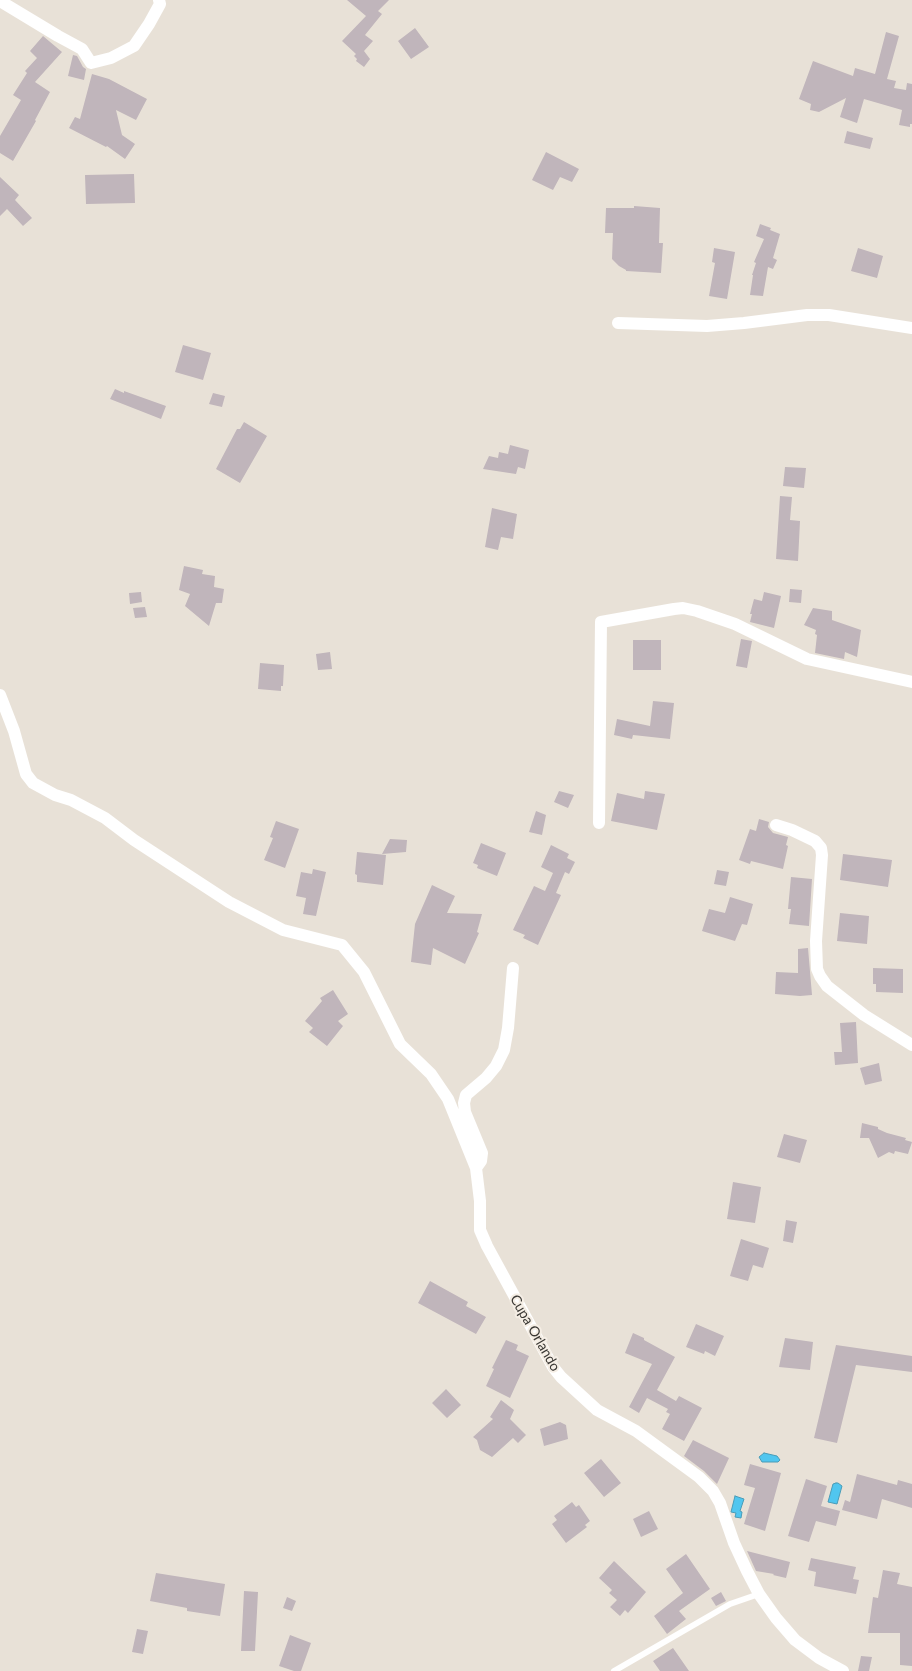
<!DOCTYPE html>
<style>
body{margin:0}
canvas{display:block;background:#e8e1d7}
</style>
<canvas width="912" height="1671"></canvas>
<script>
const ctx = document.querySelector('canvas').getContext('2d');
ctx.lineJoin = 'round';
function fillPath(path, color) { ctx.fillStyle = color; ctx.fill(path, 'evenodd'); }
const toPath = rows => new Path2D(rows.map(r => 'M' + r).join(''));
function trace(path, color, width, dash) { ctx.strokeStyle = color; ctx.lineWidth = width; ctx.lineCap = dash ? 'butt' : 'round'; ctx.setLineDash(dash || []); ctx.stroke(path); }
function label(font, color, halo, rows, align = 'center') {
  ctx.font = font + ' Lato,sans-serif'; ctx.lineWidth = 4; ctx.setLineDash([]); ctx.textBaseline = 'middle'; ctx.strokeStyle = halo; ctx.fillStyle = color; for (const [text, x, y, turn = 0] of rows) {
    ctx.save(); ctx.translate(x, y); ctx.rotate((+turn || 0) * Math.PI / 180); ctx.textAlign = isNaN(turn) ? turn : align; if (halo) ctx.strokeText(text, 0, 0); ctx.fillText(text, 0, 0); ctx.restore();
  }
}
const water = toPath([
 [764,1453,777,1456,780,1460,778,1462,762,1462,759,1457,764,1453],
 [836,1483,838,1483,842,1486,837,1504,828,1502,833,1484,836,1483],
 [735,1496,744,1499,740,1511,742,1512,741,1518,735,1517,736,1513,731,1512,735,1496]
]);
fillPath(water, '#51c6ef');
trace(water, '#4a9cb7', 1);
fillPath(toPath([
 [347,0,389,0,378,11,382,14,365,35,373,41,364,51,370,59,364,67,356,61,357,59,354,56,356,54,342,41,366,16],
 [415,28,429,47,411,59,398,41],
 [886,32,899,36,887,79,896,81,894,88,906,90,907,83,912,84,912,124,910,124,910,127,899,125,902,110,864,99,857,123,840,117,846,98,819,112,810,110,811,104,799,99,813,61,853,76,855,68,875,74],
 [43,36,62,52,35,82,50,92,35,120,36,121,13,161,0,153,0,136,21,100,13,95,27,73,25,71,37,58,30,51],
 [73,55,77,56,83,67,86,69,84,80,68,76],
 [92,74,109,79,147,99,136,120,116,110,122,135,135,144,125,159,107,146,106,147,69,128,75,117,80,119],
 [847,131,873,138,870,149,844,143],
 [546,152,579,169,572,182,560,177,553,190,532,180],
 [134,174,135,203,86,204,85,175],
 [0,177,19,195,15,200,32,218,23,226,7,209,0,216],
 [634,206,660,208,659,243,663,243,661,273,626,271,626,270,619,266,612,259,613,233,605,233,606,208,634,208],
 [760,224,771,228,770,230,780,234,773,258,777,260,773,269,768,267,763,296,750,295,753,275,752,275,756,263,754,262,764,239,756,236],
 [714,248,735,252,727,299,709,296,715,263,712,262],
 [858,248,883,256,877,278,851,271],
 [183,345,211,353,203,380,175,372],
 [115,389,124,393,124,391,166,406,161,419,110,399],
 [213,393,225,396,222,407,209,404],
 [244,422,267,436,240,483,216,469,237,429,240,429],
 [510,445,529,450,525,469,518,467,516,474,483,469,489,456,498,458,499,452,508,454],
 [785,467,806,468,804,488,783,486],
 [780,496,792,497,790,520,800,521,798,561,776,559],
 [492,508,517,514,513,539,501,537,498,550,485,547],
 [184,566,203,570,202,574,215,576,214,587,224,589,222,603,216,603,209,626,185,606,190,594,179,590],
 [790,589,802,590,801,603,789,602],
 [141,592,142,602,130,604,129,593],
 [764,592,781,596,774,628,750,622,752,614,750,614,754,599,762,601],
 [145,607,147,617,135,618,133,608],
 [813,608,832,611,832,620,861,630,857,657,845,652,844,659,815,653,817,635,815,634,816,630,804,625],
 [741,639,752,641,747,668,736,666],
 [633,640,661,640,661,670,633,670],
 [330,652,332,669,318,670,316,654],
 [260,663,284,665,283,686,281,686,281,691,258,689],
 [653,701,674,703,670,739,633,735,632,739,614,735,617,719,650,726],
 [559,791,574,795,568,808,554,802],
 [645,791,665,794,657,830,611,821,617,793,644,799],
 [536,811,546,815,542,835,529,832],
 [759,819,769,822,768,827,773,833,788,837,786,845,788,846,783,869,751,861,750,864,739,860,750,829,756,831],
 [276,821,299,829,285,868,264,860,273,838,270,837],
 [390,839,407,840,406,852,382,854],
 [481,843,506,853,497,876,477,868,478,865,473,863],
 [551,845,569,854,567,858,575,862,569,874,565,872,556,893,561,895,538,945,523,938,525,935,513,930,534,886,545,891,553,873,541,867],
 [357,852,386,855,383,885,357,882,357,875,355,874],
 [843,854,892,860,888,887,840,880],
 [313,869,326,872,316,916,303,914,306,898,296,896,301,872,312,874],
 [717,870,729,872,726,886,714,884],
 [791,877,812,879,809,926,789,924,791,909,788,909],
 [432,885,455,896,447,913,482,914,477,932,479,933,465,964,433,948,431,965,411,962,415,924],
 [730,897,753,904,747,925,742,924,735,941,702,931,709,909,725,913],
 [840,913,869,916,867,944,837,941],
 [808,948,812,995,800,996,775,994,776,972,798,973,798,949],
 [873,968,903,969,903,993,876,992,876,984,873,984],
 [333,990,348,1014,338,1021,343,1026,327,1046,309,1032,313,1028,305,1021,322,1001,320,998],
 [856,1022,858,1063,835,1065,834,1052,842,1052,840,1023],
 [879,1063,882,1081,865,1085,860,1068],
 [862,1123,878,1127,878,1129,887,1133,906,1138,905,1140,912,1142,908,1154,895,1151,894,1154,889,1152,878,1158,869,1138,860,1138],
 [784,1134,807,1140,800,1163,777,1157],
 [733,1182,761,1187,755,1223,727,1219],
 [786,1220,797,1222,793,1243,783,1241],
 [741,1239,769,1248,763,1268,753,1265,748,1281,730,1276],
 [430,1281,468,1302,466,1306,486,1317,476,1334,418,1303],
 [696,1324,724,1336,715,1356,705,1351,704,1354,686,1347],
 [633,1333,644,1338,644,1340,675,1357,657,1390,676,1401,679,1396,702,1408,684,1441,662,1429,670,1414,666,1412,668,1409,647,1398,639,1413,629,1407,652,1364,625,1353],
 [785,1338,813,1342,810,1370,779,1367],
 [506,1340,518,1345,516,1350,529,1356,510,1398,486,1386,494,1369,492,1368],
 [836,1345,912,1356,912,1372,856,1365,837,1443,814,1438],
 [446,1389,461,1405,447,1418,432,1403],
 [501,1400,514,1410,510,1419,526,1435,518,1443,513,1438,492,1457,480,1450,477,1440,473,1437,493,1419,490,1417],
 [560,1422,566,1425,568,1439,544,1446,540,1429],
 [693,1440,729,1458,717,1484,704,1471,684,1456],
 [601,1459,621,1483,604,1497,584,1473],
 [750,1464,781,1473,765,1531,744,1524,755,1488,744,1485],
 [857,1474,897,1485,898,1480,912,1484,912,1508,882,1499,877,1519,842,1510,845,1500,850,1502],
 [806,1479,827,1486,821,1506,840,1511,836,1526,816,1521,809,1542,788,1536],
 [572,1502,576,1507,579,1505,590,1521,585,1525,587,1527,566,1543,552,1524,557,1520,554,1516],
 [649,1511,658,1529,641,1537,633,1519],
 [747,1551,790,1562,786,1578,773,1575,774,1574,756,1571],
 [686,1554,710,1589,679,1611,686,1619,667,1634,654,1616,683,1593,666,1569],
 [811,1558,856,1567,853,1579,859,1580,856,1594,814,1586,816,1572,808,1570],
 [614,1561,646,1592,628,1613,625,1610,620,1616,610,1607,617,1600,609,1593,612,1590,599,1578],
 [883,1570,900,1573,897,1584,912,1587,912,1666,900,1665,900,1633,868,1633,873,1597,878,1598],
 [156,1573,225,1584,220,1616,187,1611,187,1608,150,1601],
 [244,1591,258,1592,255,1651,241,1651],
 [721,1592,726,1601,716,1606,711,1598],
 [287,1597,296,1601,292,1611,283,1608],
 [137,1629,148,1631,143,1654,132,1652],
 [290,1635,311,1643,301,1671,294,1671,279,1666],
 [673,1648,689,1671,660,1671,653,1661],
 [861,1656,872,1657,869,1671,858,1671]
]), '#c0b5bb');
trace(toPath([
 [614,1671,730,1604,759,1594]
]), '#fff', 6);
trace(toPath([
 [0,1,58,36,82,49,91,63,111,58,134,46,149,24,160,4,159,0],
 [618,323,707,326,744,323,807,315,829,315,912,328],
 [0,695,14,731,26,774,33,783,55,795,71,800,105,818,134,840,229,902,283,930,342,945,364,972,400,1044,431,1074,448,1099,476,1168,480,1201,480,1230,487,1246,553,1367,561,1377,597,1410,636,1431,699,1477,713,1491,720,1503,734,1543,747,1571,759,1594,776,1618,795,1640,819,1658,843,1671],
 [599,823,601,622,674,609,683,608,697,611,735,624,807,659,912,682],
 [776,825,792,830,815,841,821,848,822,855,816,941,817,969,820,976,827,986,864,1015,912,1045],
 [476,1168,481,1161,482,1153,465,1112,464,1103,466,1095,486,1078,496,1066,504,1050,508,1028,513,968]
]), '#fff', 12);
label('14px', '#3b3935', '#f5eee5', [
 ["Cupa Orlando",535,1333,60]
]);
</script>
